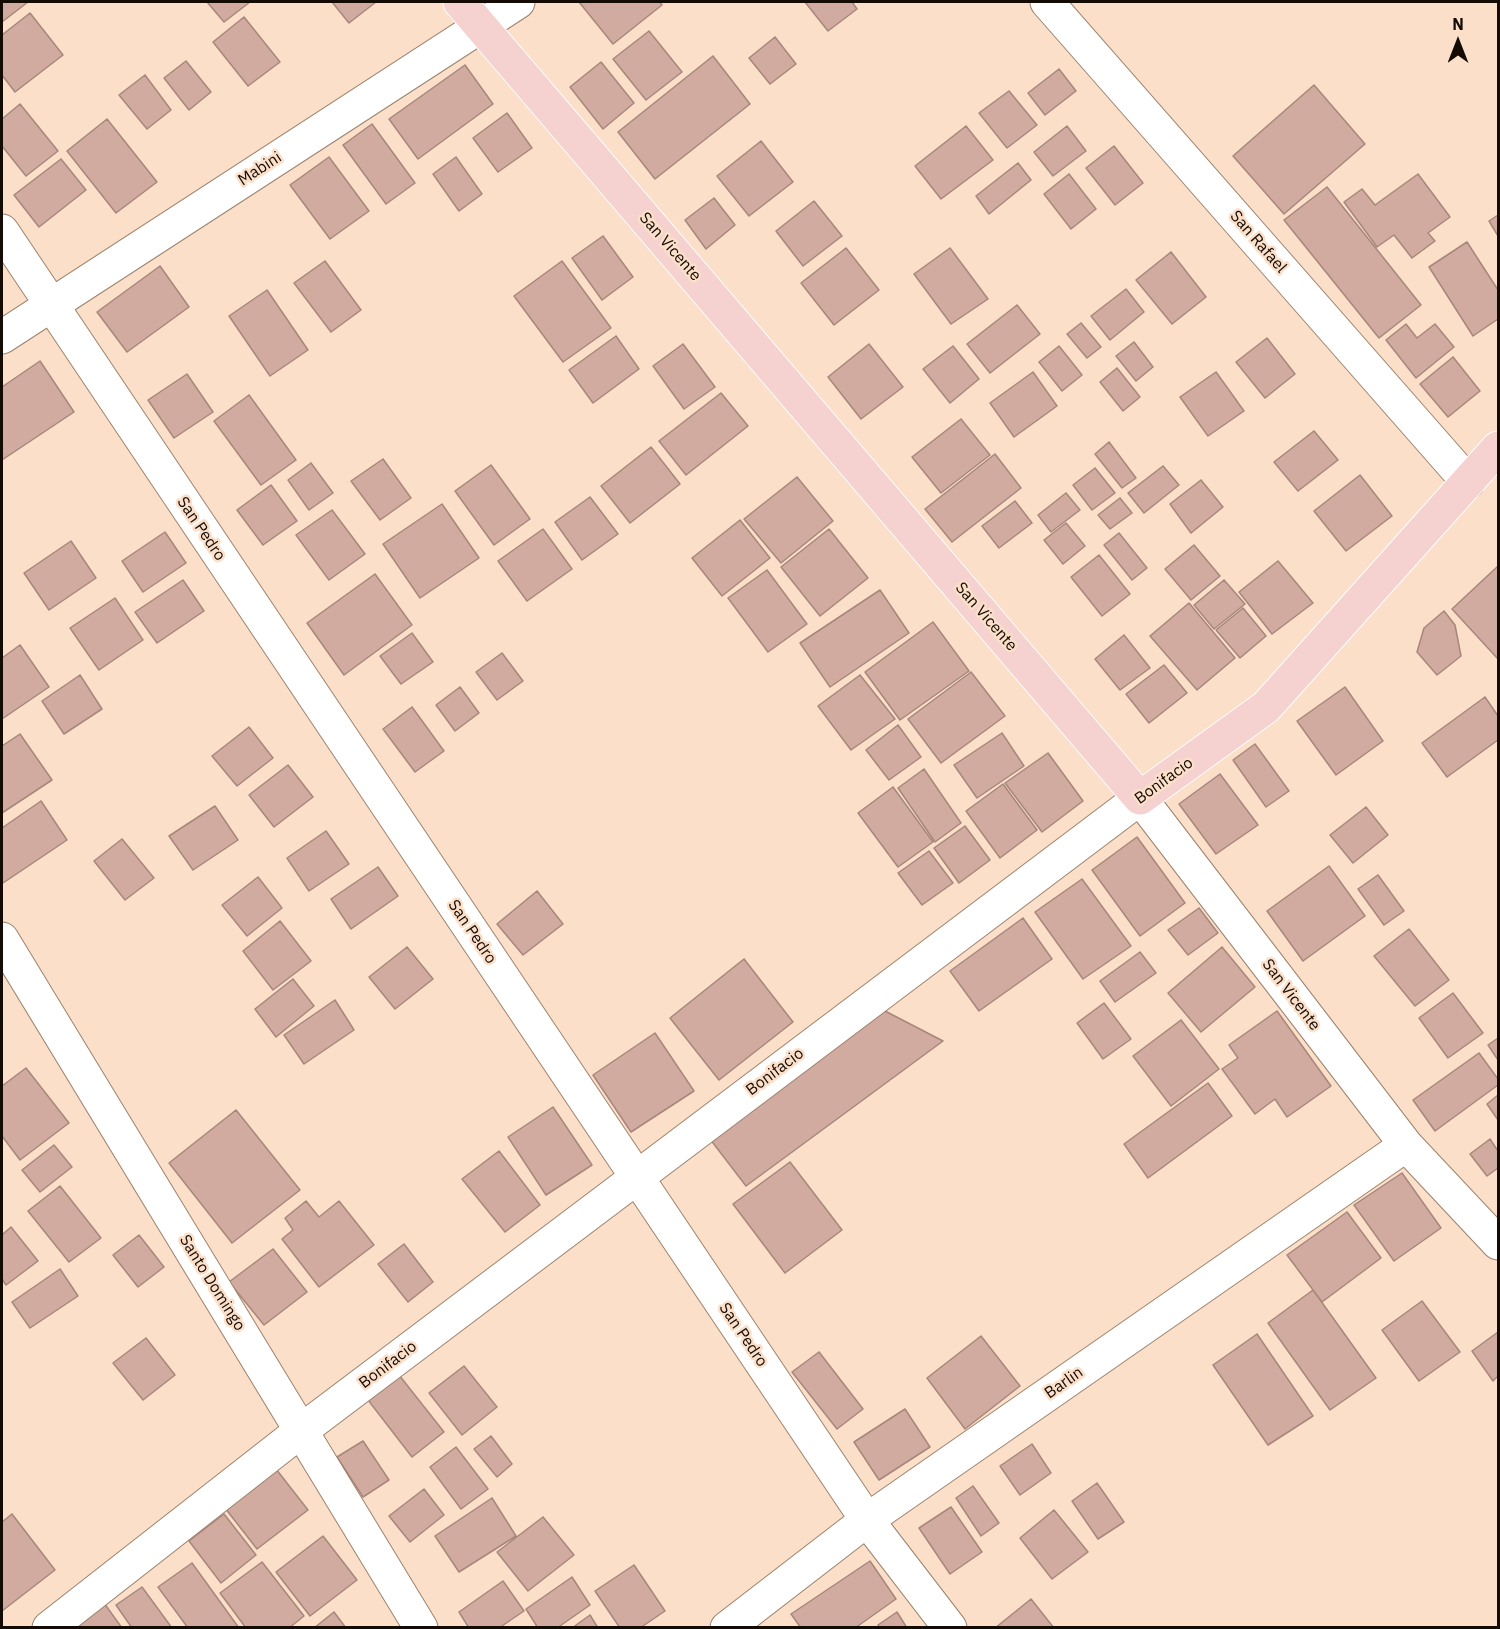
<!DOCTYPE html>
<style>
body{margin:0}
#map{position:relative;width:1500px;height:1629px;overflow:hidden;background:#fbdfc8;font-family:"IBM Plex Sans",sans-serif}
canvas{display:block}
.frame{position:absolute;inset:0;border:3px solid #140b05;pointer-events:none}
.north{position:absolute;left:1428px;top:12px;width:60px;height:60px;-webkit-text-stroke:4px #fbdfc8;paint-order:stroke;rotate:0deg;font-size:16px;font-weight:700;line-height:24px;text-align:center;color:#140b05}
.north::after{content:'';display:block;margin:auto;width:21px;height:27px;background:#140b05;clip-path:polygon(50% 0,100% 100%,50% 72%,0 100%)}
</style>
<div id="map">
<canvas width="1500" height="1629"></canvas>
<div class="frame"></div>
<div class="north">N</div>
</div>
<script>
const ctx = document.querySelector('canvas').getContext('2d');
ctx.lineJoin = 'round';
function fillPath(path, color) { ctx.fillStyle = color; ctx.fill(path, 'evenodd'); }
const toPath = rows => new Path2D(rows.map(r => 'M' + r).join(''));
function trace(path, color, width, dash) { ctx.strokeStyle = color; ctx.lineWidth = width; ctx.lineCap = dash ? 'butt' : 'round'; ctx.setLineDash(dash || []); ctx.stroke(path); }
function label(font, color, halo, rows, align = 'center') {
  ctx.font = font + ' "IBM Plex Sans",sans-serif'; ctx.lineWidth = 5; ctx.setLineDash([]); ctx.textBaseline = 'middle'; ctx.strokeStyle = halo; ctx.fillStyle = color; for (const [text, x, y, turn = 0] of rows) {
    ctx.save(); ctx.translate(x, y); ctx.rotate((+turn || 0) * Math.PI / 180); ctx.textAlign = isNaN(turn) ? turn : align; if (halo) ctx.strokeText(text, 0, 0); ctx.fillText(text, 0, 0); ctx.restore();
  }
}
const building = toPath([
 [2,2,28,2,2,22,2,2],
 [207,2,250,2,224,22,207,2],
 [332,2,376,2,349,23,332,2],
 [579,2,660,2,662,5,613,44,579,2],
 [805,2,852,2,857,9,828,31,805,2],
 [30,13,63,55,15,92,2,75,2,35,30,13],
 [244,17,280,62,248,86,213,42,244,17],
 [649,31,682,72,646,100,613,59,649,31],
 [775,37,796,64,770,84,749,58,775,37],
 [713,56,750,104,655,179,618,132,713,56],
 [186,61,211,92,189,110,164,78,186,61],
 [601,62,634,103,603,129,570,87,601,62],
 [465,65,493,104,418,159,389,119,465,65],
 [1059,69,1076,91,1045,115,1028,93,1059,69],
 [145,75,171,110,147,129,119,95,145,75],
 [1314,85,1365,144,1284,214,1233,156,1314,85],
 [1009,91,1037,125,1007,148,979,113,1009,91],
 [20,104,58,151,26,176,2,146,2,119,20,104],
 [507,113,532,148,498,172,473,138,507,113],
 [107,119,157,182,116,213,67,151,107,119],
 [372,124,415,183,386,204,343,145,372,124],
 [966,126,993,160,941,199,915,166,966,126],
 [1067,126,1086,151,1053,176,1034,152,1067,126],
 [761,141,793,182,749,216,717,176,761,141],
 [1114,146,1143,183,1115,205,1086,168,1114,146],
 [329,157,369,211,330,239,290,185,329,157],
 [456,157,482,194,459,211,433,174,456,157],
 [61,159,86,190,39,227,14,195,61,159],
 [1018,163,1031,180,989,214,976,196,1018,163],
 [1069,174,1096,209,1071,229,1044,194,1069,174],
 [1418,174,1450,217,1428,233,1435,241,1412,258,1394,235,1377,247,1344,202,1362,189,1375,205,1418,174],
 [1327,187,1421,305,1379,338,1284,220,1327,187],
 [714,198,735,225,706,249,685,220,714,198],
 [814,201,842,236,803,266,776,231,814,201],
 [1498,215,1498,236,1489,221,1498,215],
 [603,236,633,277,602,300,572,258,603,236],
 [1467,242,1498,290,1498,319,1473,336,1429,267,1467,242],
 [846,248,879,290,834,325,801,283,846,248],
 [950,248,988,299,951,324,914,274,950,248],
 [1171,252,1206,297,1172,324,1136,280,1171,252],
 [325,261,361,310,331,332,294,283,325,261],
 [562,261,611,328,563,362,514,296,562,261],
 [160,266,189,307,127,352,97,312,160,266],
 [1126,289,1144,312,1110,340,1091,316,1126,289],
 [267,290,308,350,270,376,229,316,267,290],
 [1017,305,1040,334,990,373,967,344,1017,305],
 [1081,323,1101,347,1087,358,1067,334,1081,323],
 [1406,324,1417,338,1435,324,1454,347,1416,378,1386,340,1406,324],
 [616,336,639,369,593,403,569,370,616,336],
 [1267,338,1295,374,1265,398,1236,362,1267,338],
 [1134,342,1153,367,1136,381,1116,356,1134,342],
 [683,344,715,387,684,409,653,366,683,344],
 [869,344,903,387,861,419,828,377,869,344],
 [953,346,979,379,950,403,923,369,953,346],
 [1059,346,1082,375,1062,391,1039,362,1059,346],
 [1453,357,1480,391,1448,417,1420,384,1453,357],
 [40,361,74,412,2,460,2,387,40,361],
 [1117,368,1140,397,1123,411,1100,382,1117,368],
 [1033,372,1057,406,1014,437,990,403,1033,372],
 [1216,372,1244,411,1208,436,1180,397,1216,372],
 [187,374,213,412,174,438,148,400,187,374],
 [721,393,748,426,686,475,659,441,721,393],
 [249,395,296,460,261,485,214,421,249,395],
 [961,419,990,455,941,493,912,457,961,419],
 [1314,431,1338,460,1298,491,1274,462,1314,431],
 [1109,442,1136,478,1122,488,1095,454,1109,442],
 [651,447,680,484,630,523,601,486,651,447],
 [995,454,1021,488,952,542,925,509,995,454],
 [383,459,411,498,380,520,351,481,383,459],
 [311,463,333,493,309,510,288,480,311,463],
 [491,465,530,519,494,545,455,491,491,465],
 [1163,466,1179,485,1144,513,1128,493,1163,466],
 [1095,468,1115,493,1092,510,1073,485,1095,468],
 [1360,475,1392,516,1346,551,1314,511,1360,475],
 [797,477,833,521,781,563,744,519,797,477],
 [1201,480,1223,507,1191,533,1170,504,1201,480],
 [271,485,297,521,263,545,237,510,271,485],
 [1066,493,1080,510,1051,532,1038,515,1066,493],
 [590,497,618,534,582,560,555,522,590,497],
 [1120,498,1132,513,1110,529,1098,515,1120,498],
 [1015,501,1032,523,999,548,982,526,1015,501],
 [442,504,479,558,420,598,383,544,442,504],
 [332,510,365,554,329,580,296,535,332,510],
 [740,520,770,558,722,596,692,558,740,520],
 [1066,523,1085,546,1063,564,1044,540,1066,523],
 [543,529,572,569,527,601,498,561,543,529],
 [829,529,868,578,820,616,781,567,829,529],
 [165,532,186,563,143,592,122,561,165,532],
 [1119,533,1147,568,1132,580,1104,545,1119,533],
 [71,541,96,578,49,610,24,573,71,541],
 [1194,545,1220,576,1191,600,1165,569,1194,545],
 [1099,555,1130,594,1102,616,1071,577,1099,555],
 [1278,561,1313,603,1272,634,1239,592,1278,561],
 [1498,566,1498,659,1452,609,1498,566],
 [767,570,807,624,768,652,728,598,767,570],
 [375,574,412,625,344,675,307,623,375,574],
 [183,580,204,611,157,643,135,612,183,580],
 [1224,580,1245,604,1214,629,1194,605,1224,580],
 [880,590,909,633,830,687,800,643,880,590],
 [115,598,143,640,99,670,70,628,115,598],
 [1189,603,1235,658,1197,690,1150,636,1189,603],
 [1243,608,1266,636,1240,658,1216,630,1243,608],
 [1444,611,1455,625,1461,656,1437,675,1417,652,1424,628,1444,611],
 [933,622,969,671,900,720,865,672,933,622],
 [412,633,433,662,401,684,380,656,412,633],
 [1124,635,1150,668,1120,690,1095,659,1124,635],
 [20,645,49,687,2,719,2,658,20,645],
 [502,653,523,681,497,700,476,672,502,653],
 [1164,665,1187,693,1149,723,1126,694,1164,665],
 [971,672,1005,716,941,763,908,719,971,672],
 [80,675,102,709,64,734,42,701,80,675],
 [860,675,895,719,851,750,818,706,860,675],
 [460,687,479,713,455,731,436,705,460,687],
 [1345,687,1383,741,1336,775,1297,721,1345,687],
 [1485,697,1498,716,1498,740,1447,777,1422,743,1485,697],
 [412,707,444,751,415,772,383,729,412,707],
 [898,725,921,757,889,780,866,750,898,725],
 [249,727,273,758,237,786,212,756,249,727],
 [1002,733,1024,766,977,798,954,765,1002,733],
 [20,734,52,780,2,813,2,746,20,734],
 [1255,744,1289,791,1266,807,1233,760,1255,744],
 [1048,753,1083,801,1042,832,1005,783,1048,753],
 [288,765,313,797,274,827,249,795,288,765],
 [924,769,961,823,935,842,898,788,924,769],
 [1220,774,1258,825,1216,854,1179,804,1220,774],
 [1003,784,1037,830,1000,858,966,811,1003,784],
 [893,787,933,842,898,867,858,813,893,787],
 [41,801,67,840,3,883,2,881,2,828,41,801],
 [215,806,238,840,193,870,169,836,215,806],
 [1366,807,1388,835,1353,863,1330,835,1366,807],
 [965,826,990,860,959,883,934,848,965,826],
 [326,831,349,864,309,891,287,858,326,831],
 [1137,837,1185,903,1140,936,1092,870,1137,837],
 [122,839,154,878,125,900,94,861,122,839],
 [929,851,953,883,922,905,898,873,929,851],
 [1329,866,1365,916,1303,961,1267,911,1329,866],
 [378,867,398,896,351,929,331,899,378,867],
 [1378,875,1404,911,1384,925,1358,889,1378,875],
 [258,877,282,908,247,936,222,905,258,877],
 [1082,879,1131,946,1083,979,1035,912,1082,879],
 [537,891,563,924,523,955,497,924,537,891],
 [1199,908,1218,933,1188,955,1168,930,1199,908],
 [1023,918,1052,959,979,1011,950,971,1023,918],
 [280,921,311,961,273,990,243,951,280,921],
 [1409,929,1449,980,1415,1006,1374,956,1409,929],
 [407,947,433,979,395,1009,369,977,407,947],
 [1222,947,1255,987,1201,1032,1168,993,1222,947],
 [1140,952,1156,973,1115,1002,1100,981,1140,952],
 [744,959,793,1022,719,1080,670,1018,744,959],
 [293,979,314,1006,276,1037,255,1009,293,979],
 [1453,993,1483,1033,1448,1058,1419,1018,1453,993],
 [335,1000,354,1030,304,1064,284,1035,335,1000],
 [1104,1003,1131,1039,1103,1059,1077,1023,1104,1003],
 [883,1010,943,1041,746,1186,710,1139,883,1010],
 [1277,1011,1331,1086,1287,1117,1275,1099,1255,1114,1222,1069,1238,1058,1229,1045,1277,1011],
 [1181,1020,1219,1069,1171,1106,1133,1056,1181,1020],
 [655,1033,694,1091,631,1132,593,1075,655,1033],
 [1498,1038,1498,1060,1488,1045,1498,1038],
 [1479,1053,1498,1079,1498,1085,1435,1131,1413,1100,1479,1053],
 [26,1068,69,1123,20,1160,2,1136,2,1086,26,1068],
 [1208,1083,1232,1116,1148,1178,1124,1144,1208,1083],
 [1498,1095,1498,1120,1487,1104,1498,1095],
 [553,1107,592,1165,546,1195,508,1137,553,1107],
 [236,1110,300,1190,232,1243,169,1163,236,1110],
 [1490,1139,1498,1151,1498,1168,1487,1176,1470,1154,1490,1139],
 [54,1145,72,1167,40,1192,22,1170,54,1145],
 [499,1151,540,1205,505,1232,462,1179,499,1151],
 [790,1162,842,1230,785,1273,733,1204,790,1162],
 [1402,1173,1441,1228,1394,1261,1354,1205,1402,1173],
 [60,1186,101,1238,69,1262,28,1211,60,1186],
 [306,1201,319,1217,339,1201,374,1245,319,1287,282,1239,293,1230,285,1218,306,1201],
 [1347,1212,1381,1258,1322,1302,1287,1255,1347,1212],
 [11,1227,38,1261,6,1285,2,1279,2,1235,11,1227],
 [139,1235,164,1267,138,1287,113,1255,139,1235],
 [404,1244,433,1282,408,1302,378,1264,404,1244],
 [273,1249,307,1292,264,1325,229,1282,273,1249],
 [60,1269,78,1296,30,1328,12,1302,60,1269],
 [1313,1290,1376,1378,1330,1410,1268,1323,1313,1290],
 [1422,1301,1460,1352,1419,1381,1382,1330,1422,1301],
 [1498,1332,1498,1376,1493,1381,1472,1351,1498,1332],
 [1257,1334,1313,1416,1268,1445,1213,1365,1257,1334],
 [981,1336,1020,1386,965,1429,927,1378,981,1336],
 [146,1338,175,1375,143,1400,113,1363,146,1338],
 [819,1352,863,1409,837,1429,792,1372,819,1352],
 [464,1366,497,1407,462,1435,429,1393,464,1366],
 [399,1375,444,1432,412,1457,368,1400,399,1375],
 [905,1409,930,1447,879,1480,854,1442,905,1409],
 [491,1436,512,1464,497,1477,474,1449,491,1436],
 [363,1441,389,1480,363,1497,337,1457,363,1441],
 [1032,1444,1051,1473,1020,1495,1000,1466,1032,1444],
 [456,1447,488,1489,461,1509,430,1467,456,1447],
 [276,1469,308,1510,257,1549,225,1508,276,1469],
 [1097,1483,1124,1522,1098,1539,1072,1501,1097,1483],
 [973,1486,999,1523,981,1536,956,1498,973,1486],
 [424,1489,444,1515,410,1542,389,1516,424,1489],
 [492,1498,516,1536,459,1572,435,1536,492,1498],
 [951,1507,982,1552,950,1574,919,1528,951,1507],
 [1054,1510,1088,1552,1052,1579,1020,1538,1054,1510],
 [12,1514,55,1570,2,1611,2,1522,12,1514],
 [224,1514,256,1555,221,1583,189,1541,224,1514],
 [543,1517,574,1555,528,1591,497,1552,543,1517],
 [323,1536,357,1580,310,1616,276,1572,323,1536],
 [870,1561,896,1599,855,1628,801,1628,791,1614,870,1561],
 [262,1562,304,1616,289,1628,246,1628,220,1593,262,1562],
 [192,1563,239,1628,188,1628,158,1587,192,1563],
 [634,1565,665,1611,640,1628,620,1628,595,1591,634,1565],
 [572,1577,590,1605,557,1628,538,1628,526,1609,572,1577],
 [503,1581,524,1611,499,1628,469,1628,459,1612,503,1581],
 [142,1587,172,1628,132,1628,116,1605,142,1587],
 [1031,1599,1054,1628,995,1628,1031,1599],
 [104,1603,122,1628,70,1628,104,1603],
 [334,1612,346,1628,314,1628,334,1612],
 [897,1612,907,1628,880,1628,878,1625,897,1612],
 [590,1615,598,1628,572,1628,590,1615]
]);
fillPath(building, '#d2aba0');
trace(building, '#a7867c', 1.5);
const minor = toPath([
 [1047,2,1468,482],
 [2,231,867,1520,950,1628],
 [2,337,518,2],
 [2,939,421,1628],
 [49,1628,302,1430,1140,798,1406,1145,1498,1243],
 [727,1628,867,1520,1406,1145]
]);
const major = toPath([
 [460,2,1140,798,1266,707,1498,448]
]);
trace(minor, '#9c826d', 35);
trace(major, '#fff', 35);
trace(minor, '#fff', 33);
trace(major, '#f5d1cf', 33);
label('16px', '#140b05', '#fbdfc8', [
 ["Mabini",260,169,-33],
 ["San Rafael",1258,242,49],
 ["San Vicente",670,247,49],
 ["San Pedro",201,529,56],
 ["San Vicente",986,617,49],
 ["Bonifacio",1164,781,-36],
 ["San Pedro",472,932,56],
 ["San Vicente",1291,995,53],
 ["Bonifacio",775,1072,-37],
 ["Santo Domingo",212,1283,58],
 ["San Pedro",743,1335,56],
 ["Bonifacio",388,1365,-37],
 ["Barlin",1064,1383,-35]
]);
</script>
